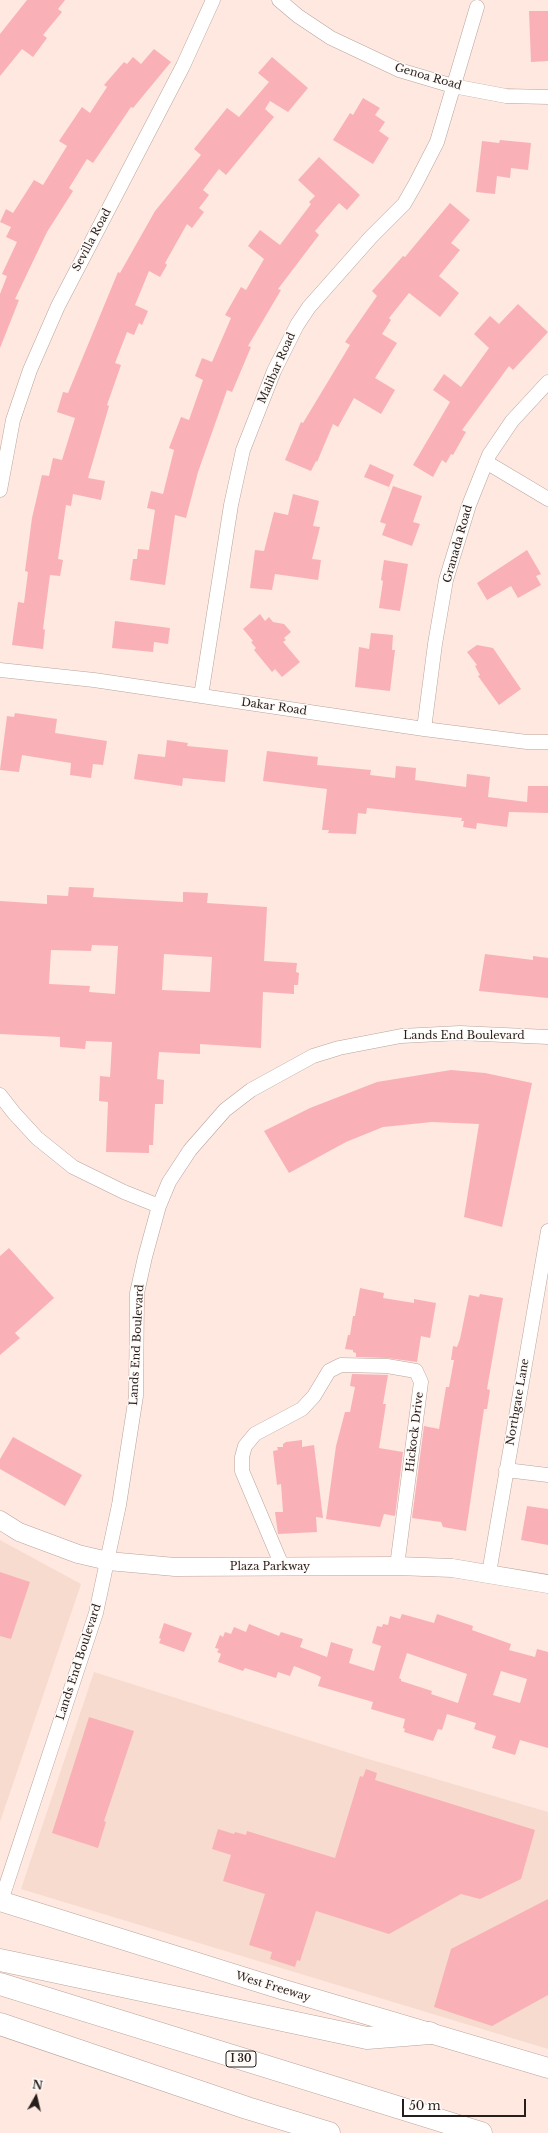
<!DOCTYPE html>
<style>
body{margin:0}
#map{position:relative;width:548px;height:2133px;overflow:hidden;background:#fee8e0;font-family:"Libre Baskerville",serif}
canvas{display:block}
.north{position:absolute;left:16px;top:2077px;width:40px;height:40px;-webkit-text-stroke:3px #fefaf8;paint-order:stroke;rotate:8deg;font-size:11px;font-weight:700;line-height:16px;text-align:center;color:#261e1b}
.north::after{content:'';display:block;margin:auto;width:14px;height:18px;background:#261e1b;clip-path:polygon(50% 0,100% 100%,50% 72%,0 100%)}
.scale{position:absolute;left:402px;top:2099px;width:124px;height:18px;box-sizing:border-box;border:2px solid #261e1b;border-top:0;padding-left:5px;font-size:12px;line-height:14px;white-space:nowrap;color:#261e1b;-webkit-text-stroke:3px #fefaf8;paint-order:stroke}
</style>
<div id="map">
<canvas width="548" height="2133"></canvas>
<div class="north">N</div>
<div class="scale">50 m</div>
</div>
<script>
const ctx = document.querySelector('canvas').getContext('2d');
ctx.lineJoin = 'round';
function fillPath(path, color) { ctx.fillStyle = color; ctx.fill(path, 'evenodd'); }
const toPath = rows => new Path2D(rows.map(r => 'M' + r).join(''));
function trace(path, color, width, dash) { ctx.strokeStyle = color; ctx.lineWidth = width; ctx.lineCap = dash ? 'butt' : 'round'; ctx.setLineDash(dash || []); ctx.stroke(path); }
function label(font, color, halo, rows, align = 'center') {
  ctx.font = font + ' "Libre Baskerville",serif'; ctx.lineWidth = 3; ctx.setLineDash([]); ctx.textBaseline = 'middle'; ctx.strokeStyle = halo; ctx.fillStyle = color; for (const [text, x, y, turn = 0] of rows) {
    ctx.save(); ctx.translate(x, y); ctx.rotate((+turn || 0) * Math.PI / 180); ctx.textAlign = isNaN(turn) ? turn : align; if (halo) ctx.strokeText(text, 0, 0); ctx.fillText(text, 0, 0); ctx.restore();
  }
}
fillPath(toPath([
 [0,1540,81,1584,0,1822],
 [94,1672,365,1758,548,1812,548,2049,21,1889]
]), '#f8dbcf');
fillPath(toPath([
 [27,0,65,0,58,9,62,12,43,35,47,38,33,57,22,49,0,76,0,34],
 [529,11,548,11,548,61,531,62],
 [154,49,171,62,133,108,131,107,93,163,87,159,69,188,73,191,47,232,15,299,19,300,0,348,0,294,7,276,2,274,17,242,6,237,11,227,0,222,6,209,13,213,34,180,43,185,67,146,59,141,82,107,90,113,107,87,104,85,124,62,127,64,133,57,141,64],
 [272,57,308,88,288,112,270,101,265,109,274,117,226,175,219,169,203,190,209,195,199,208,204,212,192,228,187,224,165,263,167,265,160,277,149,271,135,305,148,311,142,325,139,323,134,335,127,332,115,363,121,365,107,405,109,406,88,478,105,481,101,500,73,494,71,506,66,505,58,559,63,560,60,576,50,575,43,629,45,630,43,649,12,645,18,602,24,603,28,572,25,571,32,518,42,475,49,476,53,458,62,460,75,418,57,412,63,392,68,393,118,272,120,273,155,211,201,155,194,149,227,108,239,117,269,82,258,73],
 [363,98,380,108,375,115,385,122,379,131,389,138,373,164,333,140,350,113,353,115],
 [500,140,531,143,528,170,511,168,510,178,497,176,495,194,476,192,482,141,499,143],
 [319,157,360,195,347,210,339,203,315,231,319,235,278,289,281,290,248,346,251,347,232,392,227,390,198,472,186,518,175,515,165,585,130,580,133,559,137,559,138,549,149,550,155,510,147,508,151,491,163,494,174,450,169,448,181,417,189,420,203,380,195,376,202,358,212,362,231,318,225,315,241,287,246,290,264,259,248,246,260,230,280,245,311,204,309,202,315,196,298,180],
 [450,203,470,220,451,243,460,250,439,276,459,293,440,317,409,293,389,318,391,320,382,334,397,343,375,378,395,390,381,414,354,398,338,427,333,424,317,462,316,461,311,471,285,460,301,422,303,423,350,345,345,342,377,296,372,291,403,256,405,257],
 [518,304,548,332,513,370,509,366,462,430,466,432,453,455,451,454,446,463,442,460,433,477,413,465,450,402,433,390,444,374,461,387,489,348,474,334,490,316,499,324],
 [370,464,394,475,389,487,364,477],
 [393,486,422,496,413,522,420,524,412,546,382,535,386,524,380,522],
 [293,494,319,501,313,526,320,527,312,559,321,560,318,580,275,574,272,590,250,588,255,550,264,551,274,512,288,515],
 [527,550,541,574,536,576,541,585,518,598,511,586,487,600,477,583],
 [384,560,408,564,400,611,379,608,383,581,381,580],
 [260,614,265,621,269,617,273,622,284,624,291,632,284,638,286,640,283,642,300,662,282,677,275,669,272,672,254,650,256,648,251,642,253,641,243,629],
 [115,621,170,628,168,644,154,642,153,652,112,648],
 [371,633,393,635,392,650,395,650,390,691,355,687,359,647,369,649],
 [477,645,493,648,521,689,499,705,478,676,480,675,475,666,477,665,467,652],
 [15,713,57,719,55,733,107,741,103,765,93,764,91,778,70,775,71,763,22,755,19,772,0,770,7,716,14,717],
 [167,740,188,743,187,746,228,750,225,782,183,778,182,786,134,779,138,754,165,757],
 [267,751,318,757,317,765,371,770,370,775,395,778,396,766,416,768,415,780,466,787,467,774,490,777,488,797,527,802,528,786,548,786,548,813,509,812,507,827,477,823,476,829,463,827,464,821,461,821,462,818,367,808,366,814,358,813,356,834,328,833,329,830,322,830,327,789,263,781],
 [69,887,94,888,93,897,183,902,183,892,208,893,207,903,267,907,264,961,297,963,296,972,299,973,298,985,294,985,294,994,263,992,261,1048,200,1044,200,1054,159,1052,157,1079,164,1080,163,1104,155,1104,153,1145,149,1145,149,1153,106,1152,108,1102,99,1101,100,1076,110,1077,112,1042,86,1041,85,1049,60,1047,60,1037,0,1034,0,901,47,904,47,895,68,896],
 [92,945,118,946,115,994,89,992,90,986,49,984,51,950,91,951],
 [164,954,212,957,210,992,162,990],
 [485,954,533,960,533,956,548,958,548,998,479,991],
 [451,1070,485,1073,532,1083,502,1227,464,1217,479,1124,432,1122,383,1127,346,1142,289,1173,264,1131,310,1108,377,1082],
 [9,1248,54,1298,15,1333,20,1338,0,1355,0,1256],
 [360,1288,384,1293,383,1298,414,1303,414,1299,436,1303,430,1338,421,1336,417,1362,387,1358,356,1357,356,1353,353,1352,353,1350,345,1349,348,1335,350,1335,353,1316,355,1316],
 [480,1294,503,1298,487,1389,490,1390,487,1409,484,1409,466,1531,443,1527,441,1522,412,1518,424,1426,439,1429,446,1387,449,1387,454,1360,451,1360,453,1346,457,1347,460,1339,469,1295,479,1297],
 [352,1374,388,1375,383,1404,386,1404,379,1448,403,1452,395,1516,384,1514,380,1527,326,1519,336,1446,345,1412,350,1412,355,1387,350,1386],
 [13,1437,82,1475,65,1506,0,1469,0,1459],
 [302,1440,302,1447,314,1445,323,1518,316,1517,317,1532,278,1534,275,1512,283,1512,281,1484,277,1485,273,1451,278,1450,277,1447,283,1447,283,1444,286,1442],
 [527,1506,548,1509,548,1545,521,1540],
 [0,1572,30,1582,11,1639,0,1636],
 [402,1614,434,1623,437,1614,473,1626,472,1630,511,1644,509,1650,535,1657,537,1649,548,1652,548,1748,520,1740,515,1755,492,1748,496,1736,474,1729,476,1723,447,1714,442,1730,438,1729,433,1741,404,1732,405,1729,403,1728,405,1719,371,1709,373,1702,318,1686,321,1677,317,1675,294,1666,290,1676,278,1672,276,1678,245,1668,243,1671,218,1662,221,1654,217,1652,219,1649,215,1648,220,1635,223,1637,225,1632,231,1634,234,1627,246,1632,249,1624,279,1636,281,1632,303,1639,300,1647,327,1657,331,1642,353,1649,349,1663,374,1671,381,1646,372,1643,377,1626,382,1627,383,1624,388,1625,390,1616,400,1619],
 [407,1653,467,1674,458,1703,431,1694,432,1691,401,1681,401,1679,399,1678],
 [501,1671,527,1679,520,1703,493,1695],
 [164,1623,192,1633,184,1652,159,1643,161,1639,159,1638],
 [89,1717,134,1731,104,1821,106,1822,98,1848,52,1833],
 [366,1769,377,1773,375,1780,535,1830,521,1879,480,1899,461,1894,389,1934,316,1911,300,1961,297,1960,295,1967,270,1959,272,1952,249,1945,265,1894,223,1881,231,1855,212,1849,218,1829,234,1834,235,1832,246,1835,247,1831,335,1858,360,1776,363,1777],
 [548,1899,548,1995,492,2026,434,2007,451,1949]
]), '#fab0b7');
const minor = toPath([
 [279,0,298,16,331,38,399,70,453,86,506,96,548,97],
 [486,462,548,499],
 [0,490,13,420,30,370,58,306,183,66,213,0],
 [0,670,94,680,424,729,527,742,548,742],
 [201,696,231,505,243,450,274,371,297,325,309,307,371,237,404,204,416,183,437,142,477,7],
 [424,729,435,644,446,580,469,505,489,455,512,421,548,382],
 [0,1095,14,1113,37,1138,73,1167,124,1192,159,1206],
 [506,1470,548,1475],
 [283,1568,242,1471,242,1457,245,1446,255,1434,302,1409,314,1396,329,1371,341,1365,387,1366,416,1371,421,1382,397,1566],
 [489,1573,548,1231],
 [1,1901,96,1613,119,1505,136,1396,137,1293,145,1257,159,1206,169,1182,190,1150,225,1110,251,1090,313,1056,339,1048,401,1036,460,1033,548,1037]
]);
const tertiary = toPath([
 [0,1520,19,1532,78,1554,108,1561,175,1567,397,1566,452,1568,548,1584]
]);
const secondary = toPath([
 [0,1901,281,1989,548,2068]
]);
const motorway = toPath([
 [0,1960,367,2038,430,2033],
 [0,1984,481,2133],
 [0,2024,247,2108,329,2133]
]);
trace(minor, '#b9a49c', 15);
trace(tertiary, '#b9a49c', 19);
trace(secondary, '#b9a49c', 21);
trace(motorway, '#b9a49c', 23);
trace(minor, '#fff', 14);
trace(tertiary, '#fff', 18);
trace(secondary, '#fff', 20);
trace(motorway, '#fff', 22);
for (const [x, y, w] of [
 [241,2059,30]
]) { const box = new Path2D(); box.roundRect(x - w / 2, y - 8, w, 16, 3); ctx.fillStyle = '#fefaf8'; ctx.fill(box); trace(box, '#261e1b', 1); }
label('bold 10px', '#261e1b', null, [
 ["I 30",241,2059]
]);
label('11px', '#261e1b', '#fefaf8', [
 ["Genoa Road",428,77,16],
 ["Sevilla Road",92,240,-62],
 ["Malibar Road",277,368,-66],
 ["Granada Road",458,544,-74],
 ["Dakar Road",274,707,8],
 ["Lands End Boulevard",464,1036],
 ["Lands End Boulevard",137,1345,-87],
 ["Northgate Lane",518,1402,-80],
 ["Hickock Drive",415,1432,-83],
 ["Plaza Parkway",270,1567],
 ["Lands End Boulevard",79,1662,-72],
 ["West Freeway",273,1987,17]
]);
</script>
